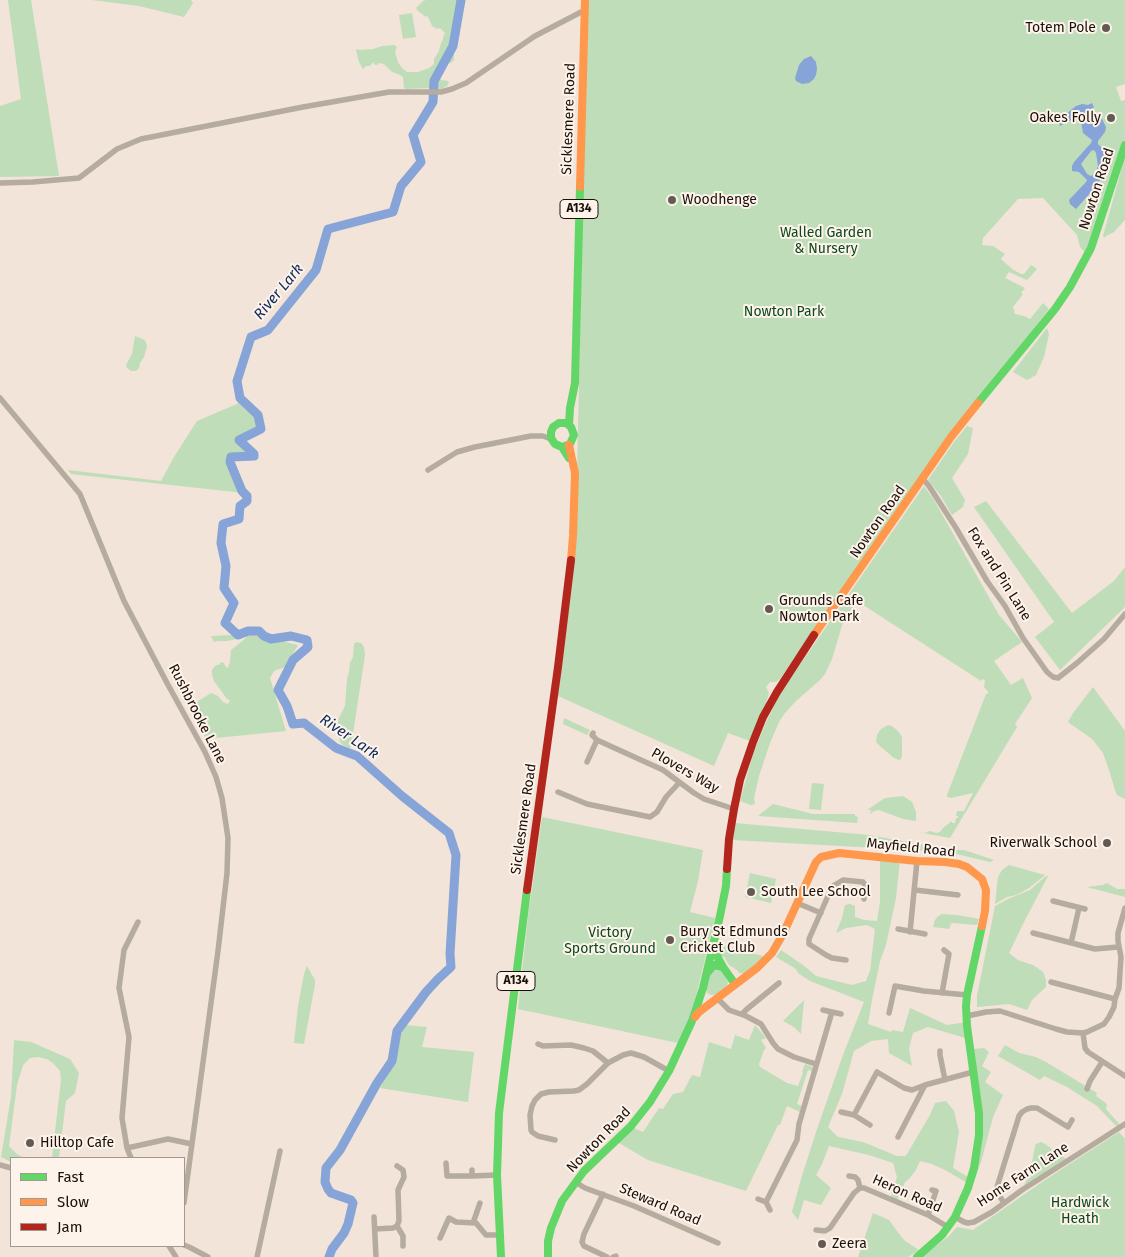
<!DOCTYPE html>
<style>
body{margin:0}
#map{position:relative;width:1125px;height:1257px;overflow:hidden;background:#f2e4d8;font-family:"Fira Sans",sans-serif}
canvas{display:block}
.legend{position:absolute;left:10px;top:1157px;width:175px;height:90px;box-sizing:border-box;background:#fef3ea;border:1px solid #a29890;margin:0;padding:6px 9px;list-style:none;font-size:15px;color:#191009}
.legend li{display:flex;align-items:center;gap:10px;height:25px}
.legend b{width:25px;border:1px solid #a29890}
</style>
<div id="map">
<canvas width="1125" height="1257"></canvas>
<ul class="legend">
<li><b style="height:6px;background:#63d668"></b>Fast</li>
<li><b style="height:6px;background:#ff974d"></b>Slow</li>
<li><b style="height:6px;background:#b3261e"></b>Jam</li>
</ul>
</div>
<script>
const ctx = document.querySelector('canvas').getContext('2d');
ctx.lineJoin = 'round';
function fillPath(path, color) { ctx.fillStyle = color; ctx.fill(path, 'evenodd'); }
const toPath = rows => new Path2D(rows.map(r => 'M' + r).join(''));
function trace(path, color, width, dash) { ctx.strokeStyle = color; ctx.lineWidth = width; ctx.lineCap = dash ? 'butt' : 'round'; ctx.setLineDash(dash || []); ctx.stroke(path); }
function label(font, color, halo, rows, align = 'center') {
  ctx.font = font + ' "Fira Sans",sans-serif'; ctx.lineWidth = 4; ctx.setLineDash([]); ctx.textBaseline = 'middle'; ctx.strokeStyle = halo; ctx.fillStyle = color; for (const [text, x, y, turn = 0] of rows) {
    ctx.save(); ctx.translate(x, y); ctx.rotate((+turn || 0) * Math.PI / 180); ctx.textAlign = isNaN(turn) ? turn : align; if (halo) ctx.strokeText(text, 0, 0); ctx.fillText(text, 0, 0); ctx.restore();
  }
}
fillPath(toPath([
 [8,0,31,0,59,176,0,177,0,106,21,99],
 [92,0,191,0,193,3,184,17,139,6],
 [426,0,461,0,458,31,458,41,454,48,454,60,451,63,445,64,440,77,441,80,448,81,449,83,447,86,439,90,430,88,406,89,404,88,403,77,398,74,392,72,384,64,379,63,377,65,375,65,373,62,370,66,366,66,363,69,359,62,356,50,357,49,359,50,373,49,382,46,394,45,397,47,395,52,398,62,402,68,407,72,418,72,429,68,434,64,434,59,439,51,441,43,443,40,443,37,445,33,441,29,439,28,437,29,432,26,428,17,427,16,426,17,418,11,416,8,423,1],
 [587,0,1125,0,1125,84,1116,87,1121,101,1125,100,1125,139,1096,225,1085,252,1080,247,1077,235,1043,198,1018,199,983,238,982,245,993,246,1005,254,1001,259,1012,269,1021,274,1024,274,1031,265,1037,269,1027,280,1009,272,1005,278,1025,288,1021,293,1023,294,1013,307,1015,314,1024,316,1030,319,1043,303,1049,309,866,554,780,679,776,682,770,682,766,687,769,693,766,704,750,741,728,733,714,766,558,696,577,478],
 [412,13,416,37,403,39,399,15],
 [1125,157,1125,220,1114,232,1106,236,1104,238,1103,236],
 [1047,328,1049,334,1044,357,1036,375,1027,380,1013,372],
 [135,336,145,340,147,346,144,357,140,363,139,368,136,371,131,371,127,368,126,365,132,354],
 [241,400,249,407,259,422,257,426,246,432,241,437,241,443,248,449,250,455,246,456,232,454,229,456,227,460,235,480,242,487,244,493,71,474,68,470,161,481,174,457,197,421,237,404],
 [967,426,973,428,968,454,952,478,965,500,963,507,952,515,941,496,928,480,954,442],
 [924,486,934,500,999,615,1022,642,994,661,1011,685,1023,678,1032,698,1015,724,1017,727,950,838,917,832,925,833,930,831,937,833,940,832,943,828,952,821,952,823,955,823,956,818,958,818,958,816,956,816,957,811,964,811,973,793,951,798,947,797,947,795,986,694,989,693,984,687,985,680,982,679,981,681,857,601,843,622,832,659,825,674,820,680,796,701,785,713,779,722,770,743,759,776,754,798,755,804,751,805,740,801,753,754,767,720,781,692],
 [986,501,1072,613,1114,581,1125,567,1125,606,1124,608,1060,670,1035,637,1054,622,974,507],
 [250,634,298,645,285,667,274,671,270,678,286,731,206,739,189,707,211,693,218,696,223,702,228,704,230,700,227,699,214,681,212,675,212,670,216,665,219,665,221,662,224,663,225,666,228,668,230,662,231,650,246,638,246,635,242,635,242,638,227,641,218,641,214,642,211,636],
 [356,642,361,643,364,647,365,655,351,747,349,748,343,745,340,742,338,726,338,720,345,706,347,679,349,672,350,663,353,657,354,644],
 [1093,687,1125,731,1125,799,1117,795,1115,790,1109,770,1103,753,1092,739,1068,722,1073,713],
 [564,718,590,730,587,735,563,724],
 [888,725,892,726,898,731,902,737,902,756,901,759,899,760,894,758,881,747,876,742,877,735,881,729],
 [812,783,824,784,821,810,809,809],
 [903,796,912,802,916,812,916,821,903,819,879,810,874,811,870,814,871,810,867,810,885,798],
 [773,804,813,814,855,814,855,816,858,817,857,823,758,816],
 [542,817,703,850,698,881,690,912,715,918,696,996,688,1021,678,1043,518,1009,528,917],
 [735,823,869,835,952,850,964,850,994,860,990,862,948,852,733,840],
 [880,857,900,859,896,898,886,945,880,961,872,1000,868,1024,891,1032,892,1030,903,1032,910,1008,947,1025,967,1022,969,1039,928,1027,913,1033,909,1049,912,1066,889,1053,888,1039,871,1041,854,1051,842,1094,828,1127,838,1137,863,1142,897,1156,905,1156,907,1154,930,1115,935,1103,946,1101,954,1111,959,1132,953,1168,968,1177,969,1184,945,1170,932,1164,920,1161,916,1170,909,1179,905,1182,897,1201,891,1197,897,1177,893,1163,869,1155,829,1146,822,1164,816,1175,831,1188,821,1205,804,1200,798,1220,792,1212,801,1179,817,1129,843,1055,864,1002,810,981,798,973,796,969,776,957,781,950,803,965,816,976,852,985,866,981,870,971,875,929,867,925,846,928,836,933,842,918,845,905,850,904,855,906,855,917,864,920,877,921,880,902],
 [1009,865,1045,875,1029,888,1016,895,1007,897,995,904,998,877,1002,870],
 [750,873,776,879,771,903,745,897],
 [1046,876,1048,876,1024,922,1009,953,1018,960,1033,965,1043,972,1046,980,1046,987,1032,1000,1027,1010,1009,1004,977,1007,977,996,995,906,1008,899,1030,890],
 [1107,883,1117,889,1125,889,1125,897,1083,886,1087,887,1103,885],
 [942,914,957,915,979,919,977,925,952,923,951,924,949,929,933,927,935,920,938,916],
 [716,944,763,956,758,964,745,974,739,973,737,970,729,965,725,958,720,955],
 [307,966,315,980,315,984,304,1044,294,1043,298,1006,304,974],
 [714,969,721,969,728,982,727,986,717,994,713,995,708,994,706,990,710,972],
 [804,1000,801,1034,794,1027,783,1021],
 [405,1025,427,1027,422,1047,474,1052,468,1102,380,1088,387,1074,394,1056,398,1040],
 [755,1025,766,1038,761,1040,766,1048,764,1050,759,1064,760,1067,787,1083,798,1086,803,1073,802,1072,805,1064,811,1066,813,1068,812,1071,808,1070,797,1104,802,1106,800,1112,787,1106,780,1125,778,1125,746,1191,648,1160,619,1143,634,1128,643,1132,659,1108,663,1109,673,1094,683,1092,692,1075,700,1077,709,1042,731,1049,735,1035,749,1040],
 [14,1040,31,1042,70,1059,79,1073,75,1093,66,1101,59,1158,52,1158,61,1080,60,1071,54,1064,47,1059,38,1057,30,1058,23,1065,17,1085,9,1146,17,1154,24,1158,11,1158,11,1162,1,1157,11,1097],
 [1005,1045,1019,1053,1036,1057,1046,1062,1097,1093,1096,1096,1107,1104,1106,1109,1121,1126,1118,1128,1097,1106,1067,1087,1044,1076,1040,1080,998,1056],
 [984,1048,989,1052,982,1066,991,1072,985,1082,1003,1095,993,1117,981,1162,973,1184,981,1143,974,1049],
 [1119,1132,1125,1139,1125,1257,921,1257,949,1236,957,1227,973,1230,1048,1178],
 [1041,1142,1045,1144,1066,1159,1024,1186,1030,1172,1035,1146,1036,1144],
 [873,1213,889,1220,897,1231,905,1241,919,1250,908,1257,858,1257]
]), '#beddb8');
fillPath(toPath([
 [811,56,816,62,817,69,816,75,814,79,809,83,802,84,796,81,795,78,799,65,804,59],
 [1092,103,1094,107,1089,111,1098,114,1102,119,1106,127,1105,132,1098,141,1098,144,1104,150,1103,173,1098,184,1076,209,1070,204,1069,200,1086,182,1087,180,1079,172,1072,171,1072,166,1074,162,1091,143,1092,140,1083,133,1081,122,1079,119,1075,118,1060,126,1059,123,1066,114,1076,106,1082,104,1088,105],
 [1094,150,1096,153,1098,166,1095,174,1091,176,1087,174,1081,164,1091,151]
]), '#86a4d7');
trace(toPath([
 [329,1257,332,1249,344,1233,348,1224,353,1203,351,1200,331,1193,328,1189,325,1182,326,1168,340,1150,377,1083,392,1061,397,1031,426,992,438,979,451,967,450,954,456,855,449,833,402,796,357,756,336,748,304,723,293,724,287,706,278,690,293,660,308,647,307,640,291,636,271,639,264,636,259,631,248,631,238,635,225,623,234,603,224,588,226,566,221,543,223,524,239,519,240,506,247,501,247,496,242,491,230,462,231,457,254,456,254,454,239,440,261,429,258,415,240,398,237,381,251,337,268,330,316,270,328,229,393,212,401,186,421,162,413,135,433,102,434,81,453,46,461,0]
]), '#86a4d7', 9);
trace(toPath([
 [0,183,33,182,79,178,117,149,141,139,303,107,389,92,441,92,452,89,466,83,535,36,585,10],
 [0,398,80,494,124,601,167,683,205,752,216,777,222,798,228,838,227,873,218,951,184,1203],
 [428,470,457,452,475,447,531,436,543,436,551,439],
 [923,479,929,486,956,528,987,581,1005,606,1023,638,1047,672,1053,677,1058,678,1077,663,1104,639,1125,614],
 [593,733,592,735,597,740,663,770,694,793,704,799,734,809],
 [587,762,597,740],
 [558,792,587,804,650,817,657,812,666,797,679,783],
 [915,890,958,895],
 [1053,901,1085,909],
 [797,903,821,913],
 [898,929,925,934],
 [910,932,917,861],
 [1033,933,1095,949,1118,947],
 [1071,943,1079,908],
 [846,960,832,958,826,955,809,944,809,939,828,896,833,886,843,880,863,882,865,885,864,899],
 [1051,982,1115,999],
 [942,993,949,954,944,950],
 [717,998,729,1010,746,1016,761,1024,773,1043,778,1049,794,1057,816,1064],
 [823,1010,841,1014],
 [889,1013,895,986,924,991,967,995],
 [742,1014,747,1009,779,983],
 [967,1016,986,1012,1000,1011,1056,1029,1067,1032,1083,1033,1087,1032,1104,1024,1109,1017,1114,1007,1115,999,1119,988,1121,957,1118,941,1118,933,1125,908],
 [1083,1033,1085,1048,1088,1052,1125,1076],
 [538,1044,543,1046,571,1045,584,1048,593,1051,608,1063],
 [940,1051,940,1055,945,1080],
 [1087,1089,1090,1081,1102,1062],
 [841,1112,854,1115,870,1125],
 [854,1115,877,1072,904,1088,912,1090,925,1085,973,1072],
 [898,1137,925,1085],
 [555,1140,538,1136,532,1132,531,1130,530,1115,532,1106,535,1100,541,1094,549,1092,574,1091,579,1090,587,1084,608,1063,623,1055,631,1053,644,1057,669,1071],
 [127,1148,168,1139,192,1144],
 [131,1158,127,1148,122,1118,129,1037,119,988,124,950,138,922],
 [446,1163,447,1176,472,1176],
 [0,1165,11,1168],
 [472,1170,472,1176,497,1175],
 [849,1176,855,1177,858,1180,860,1188],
 [575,1182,585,1188,634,1206,718,1243],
 [860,1188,864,1188,928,1215,948,1227],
 [603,1194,584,1234,582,1242,584,1246,607,1257],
 [758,1199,766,1202,770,1210],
 [766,1202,797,1140,799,1124,832,1012],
 [1004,1203,997,1192,997,1187,1019,1116,1022,1112,1027,1109,1031,1108,1037,1108,1068,1127,1072,1120],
 [928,1215,936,1191,932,1190],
 [374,1217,376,1257],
 [955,1217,964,1222,968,1223,974,1222,992,1212,1022,1190,1125,1124],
 [473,1223,480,1203],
 [397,1226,403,1236,403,1246],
 [375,1229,393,1228,397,1226,399,1221,398,1190,404,1177,403,1170,397,1166],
 [816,1230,825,1231,830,1228,854,1193,860,1188],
 [440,1238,449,1218,456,1222,476,1223,486,1235,499,1235],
 [184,1245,189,1247,208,1257],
 [169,1246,176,1257],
 [257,1257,280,1151],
 [613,1257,616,1256]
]), '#b5ab9e', 5.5);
trace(toPath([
 [978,403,1055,309,1070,287,1091,248,1125,145],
 [569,425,570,408,575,383,580,187],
 [563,447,570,444,574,435,571,427,566,423,559,423,553,427,551,432,551,438,555,444,562,447,569,458],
 [715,945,718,958,723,967],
 [708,972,714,965,723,967,735,984],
 [501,1257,497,1175,499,1113,527,890],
 [548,1257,548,1241,551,1228,562,1201,584,1171,631,1126,650,1102,669,1071,692,1021,703,988,720,916,726,886,727,869],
 [917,1257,942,1235,955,1217,968,1188,974,1168,979,1135,979,1113,967,1026,966,1006,967,995,982,926]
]), '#63d668', 8);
trace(toPath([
 [580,187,585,0],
 [569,445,575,473,573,536,571,560],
 [814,635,951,437,978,403],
 [695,1017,699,1012,757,968,772,953,783,934,816,862,821,857,839,853,917,861,945,862,959,864,967,867,982,879,986,890,985,911,982,926]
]), '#ff974d', 8);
trace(toPath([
 [727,869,729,839,734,809,740,780,753,742,763,717,777,692,814,635],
 [527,890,558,667,571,560]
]), '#b3261e', 8);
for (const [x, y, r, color] of [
 [1106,28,5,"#655a51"],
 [1111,118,5,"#655a51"],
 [672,200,5,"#655a51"],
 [769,609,5,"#655a51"],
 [1107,843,5,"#655a51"],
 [751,892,5,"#655a51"],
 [670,940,5,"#655a51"],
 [30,1143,5,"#655a51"],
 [822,1244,5,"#655a51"]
]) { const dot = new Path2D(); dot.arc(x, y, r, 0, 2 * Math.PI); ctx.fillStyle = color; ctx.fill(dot); trace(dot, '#fef3ea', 2); }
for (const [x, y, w] of [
 [579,209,38],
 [516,981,38]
]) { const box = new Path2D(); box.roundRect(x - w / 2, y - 9.5, w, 19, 4); ctx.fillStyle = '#fef3ea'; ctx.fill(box); trace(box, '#191009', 1); }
label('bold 12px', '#191009', null, [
 ["A134",579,209],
 ["A134",516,981]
]);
label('14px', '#191009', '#fef3ea', [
 ["Totem Pole",1096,28,"right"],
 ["Oakes Folly",1101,118,"right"],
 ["Woodhenge",682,200],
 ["Grounds Cafe",779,601],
 ["Nowton Park",779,617],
 ["Riverwalk School",1097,843,"right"],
 ["South Lee School",761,892],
 ["Bury St Edmunds",680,932],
 ["Cricket Club",680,948],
 ["Hilltop Cafe",40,1143],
 ["Zeera",832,1244]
], 'left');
label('14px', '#191009', '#fef3ea', [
 ["Sicklesmere Road",569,119,-88],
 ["Nowton Road",1097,189,-72],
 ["Nowton Road",878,522,-55],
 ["Fox and Pin Lane",999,574,58],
 ["Rushbrooke Lane",197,714,63],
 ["Plovers Way",685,771,30],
 ["Sicklesmere Road",524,819,-82],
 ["Mayfield Road",911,848,6],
 ["Nowton Road",599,1140,-46],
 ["Home Farm Lane",1023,1175,-33],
 ["Heron Road",907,1194,24],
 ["Steward Road",660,1205,23]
]);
label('14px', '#09491c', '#fef3ea', [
 ["Walled Garden",826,233],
 ["& Nursery",826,249],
 ["Nowton Park",784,312],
 ["Victory",610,933],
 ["Sports Ground",610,949],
 ["Hardwick",1080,1203],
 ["Heath",1080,1219]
]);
label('italic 15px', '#0b2a5b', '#fef3ea', [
 ["River Lark",279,292,-50],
 ["River Lark",349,737,34]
]);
</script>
